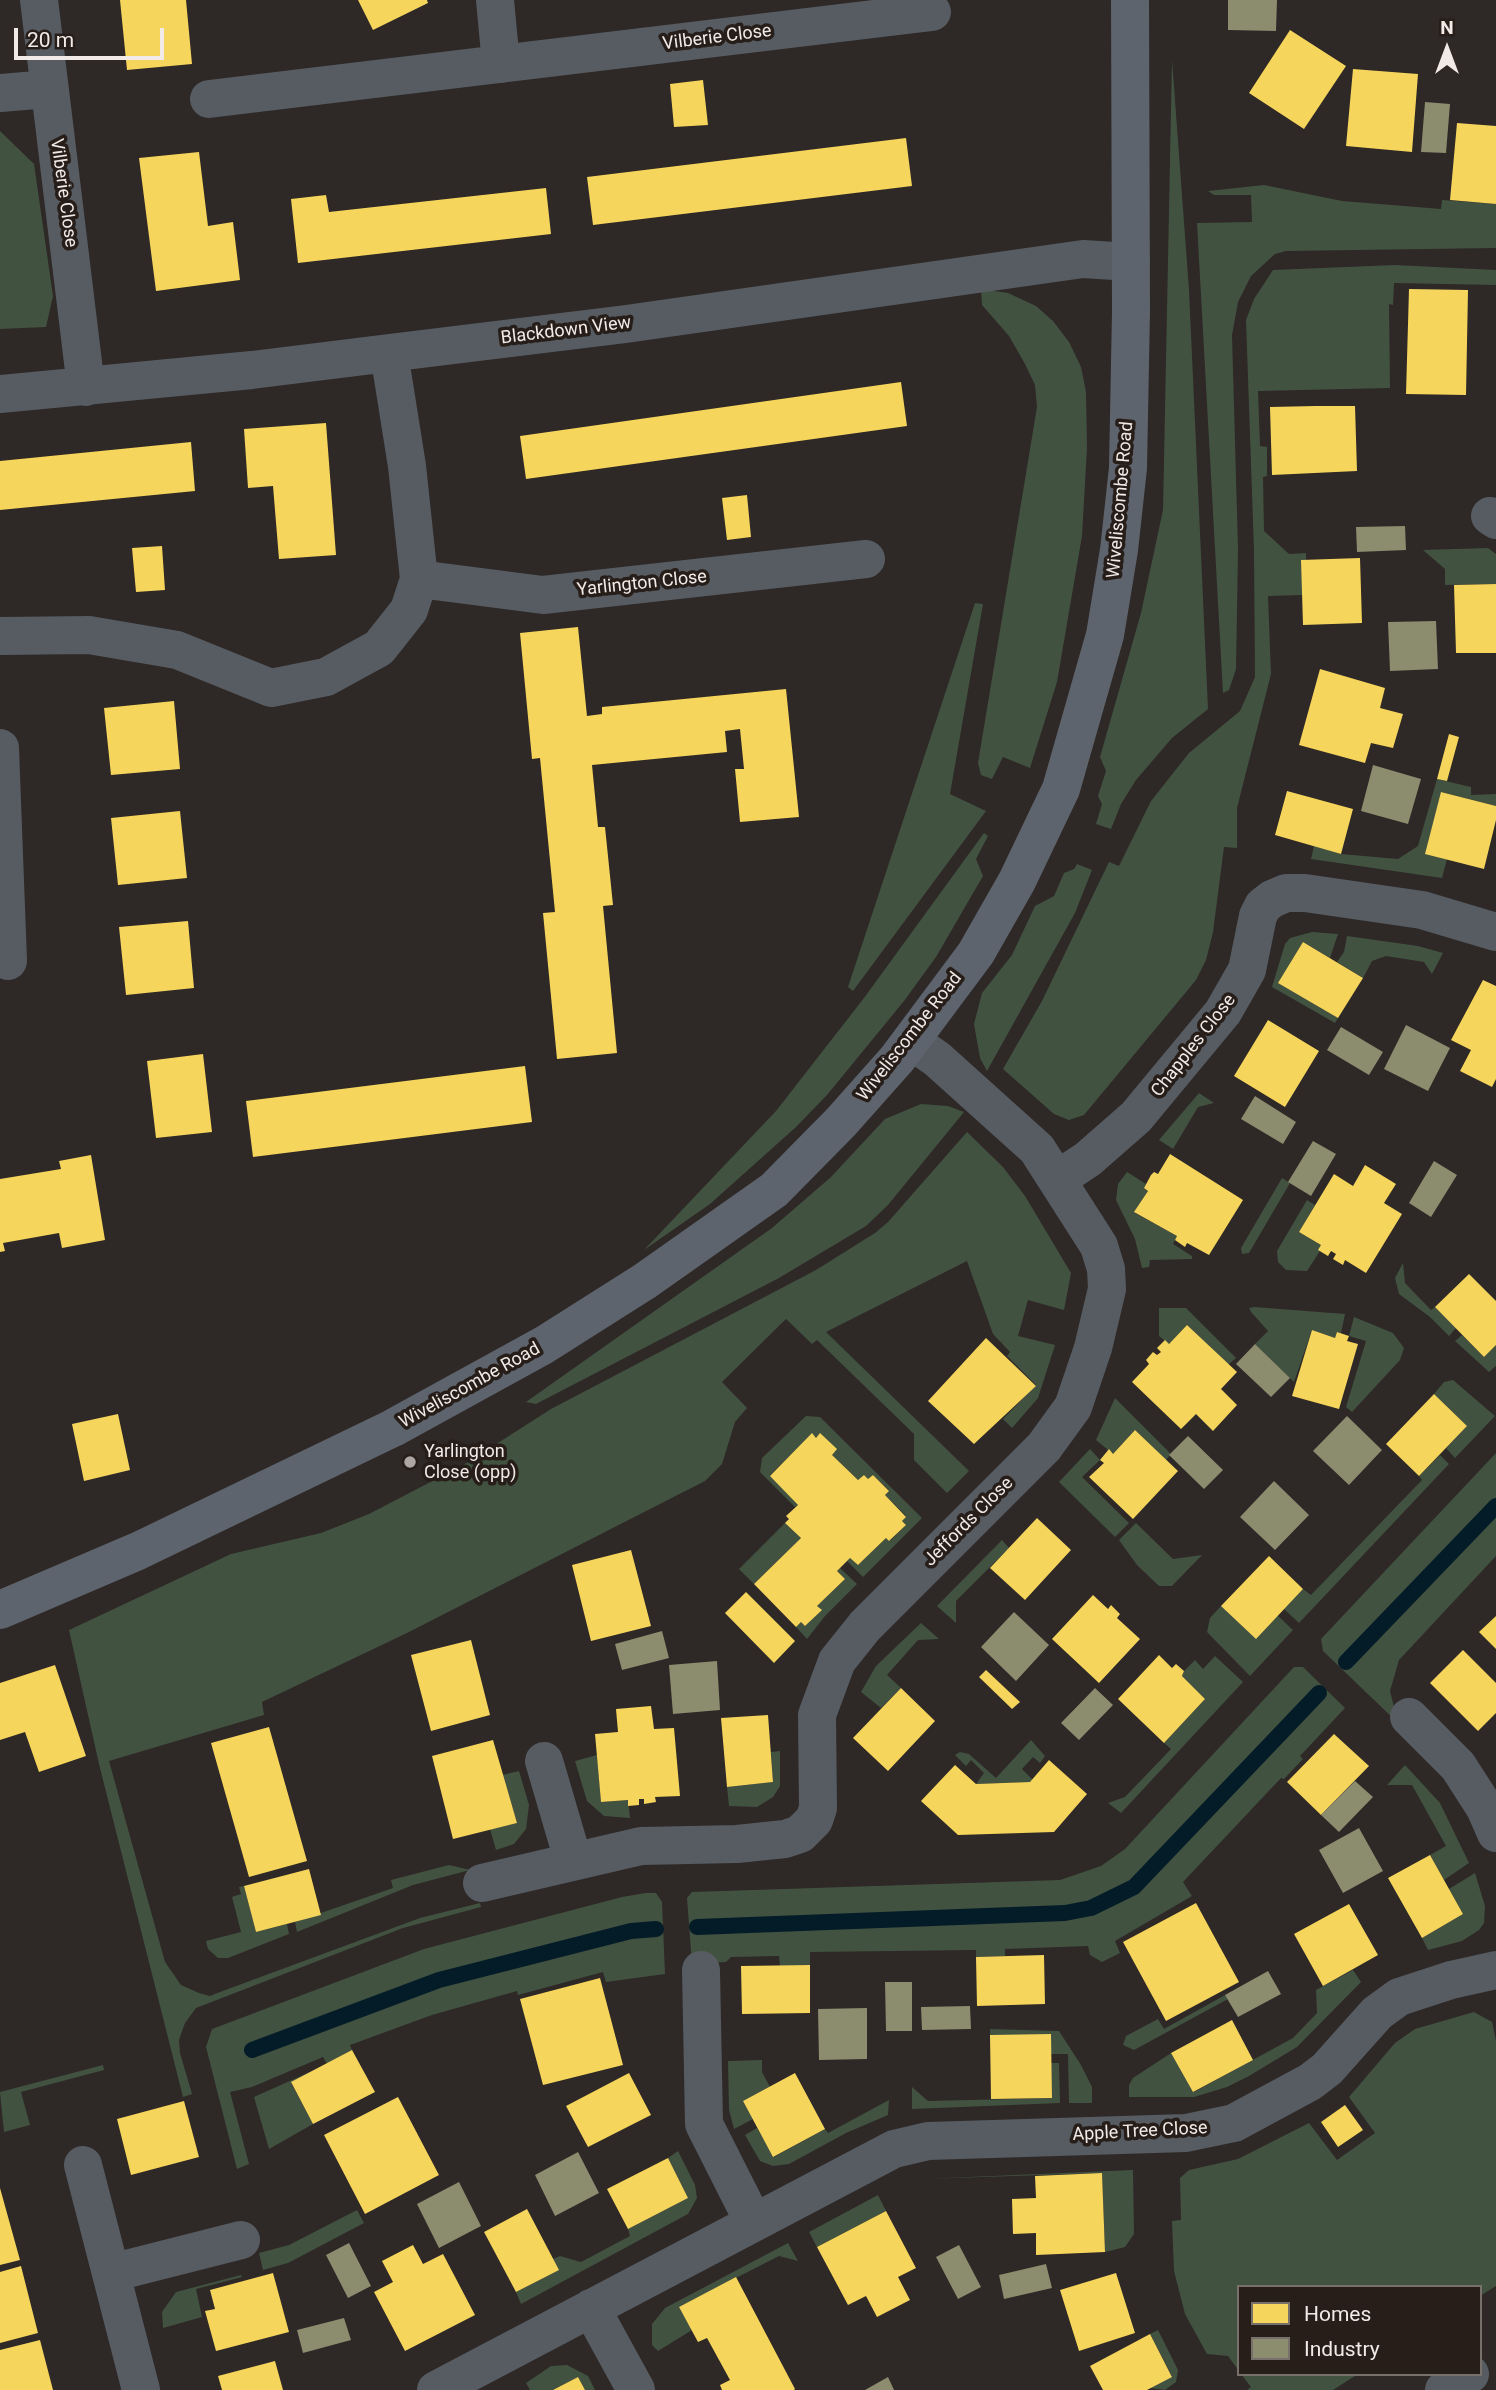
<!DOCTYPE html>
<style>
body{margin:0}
#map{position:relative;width:1496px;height:2390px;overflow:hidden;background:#2e2826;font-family:Roboto,sans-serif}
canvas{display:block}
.legend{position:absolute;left:1237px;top:2285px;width:245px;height:91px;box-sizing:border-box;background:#271e19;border:2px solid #78706b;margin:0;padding:9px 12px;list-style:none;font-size:21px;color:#f1eae6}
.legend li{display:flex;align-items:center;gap:14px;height:35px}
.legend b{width:35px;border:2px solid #78706b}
.north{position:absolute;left:1412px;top:14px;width:70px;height:70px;-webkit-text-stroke:5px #271e19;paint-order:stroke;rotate:0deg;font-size:19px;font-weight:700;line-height:28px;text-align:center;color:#f1eae6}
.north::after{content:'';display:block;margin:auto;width:24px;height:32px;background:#f1eae6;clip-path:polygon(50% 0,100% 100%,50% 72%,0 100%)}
.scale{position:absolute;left:14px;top:28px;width:150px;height:32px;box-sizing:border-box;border:4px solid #f1eae6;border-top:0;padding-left:9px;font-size:21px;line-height:24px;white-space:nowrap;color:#f1eae6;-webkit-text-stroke:5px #271e19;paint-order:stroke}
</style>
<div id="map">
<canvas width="1496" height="2390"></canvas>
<ul class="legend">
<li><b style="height:19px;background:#f6d55c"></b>Homes</li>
<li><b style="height:19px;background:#8c8c6e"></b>Industry</li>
</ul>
<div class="north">N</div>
<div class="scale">20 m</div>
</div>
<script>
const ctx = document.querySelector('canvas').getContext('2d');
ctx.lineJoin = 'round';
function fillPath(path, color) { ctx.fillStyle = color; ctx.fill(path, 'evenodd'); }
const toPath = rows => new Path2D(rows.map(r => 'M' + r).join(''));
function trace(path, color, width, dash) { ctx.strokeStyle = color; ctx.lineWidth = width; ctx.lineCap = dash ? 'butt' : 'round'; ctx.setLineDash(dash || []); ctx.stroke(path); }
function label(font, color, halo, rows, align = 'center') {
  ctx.font = font + ' Roboto,sans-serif'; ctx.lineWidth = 7; ctx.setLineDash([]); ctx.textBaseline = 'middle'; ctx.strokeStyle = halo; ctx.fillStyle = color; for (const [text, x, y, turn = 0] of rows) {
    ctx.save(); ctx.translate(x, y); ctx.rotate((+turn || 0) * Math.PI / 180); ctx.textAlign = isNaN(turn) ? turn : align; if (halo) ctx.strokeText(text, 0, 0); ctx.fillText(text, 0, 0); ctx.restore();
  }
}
fillPath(toPath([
 [1172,60,1189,290,1208,709,1172,738,1136,780,1121,804,1111,829,1096,824,1102,804,1098,796,1106,771,1100,757,1141,613,1163,510],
 [0,131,34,164,53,296,46,327,0,329],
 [1264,185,1342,201,1441,209,1442,200,1496,204,1496,248,1286,251,1275,254,1251,276,1238,302,1232,335,1238,549,1236,669,1229,690,1223,693,1197,223,1252,222,1251,195,1214,195,1208,191],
 [1395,265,1496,270,1496,285,1394,283,1393,305,1389,304,1390,388,1258,391,1260,446,1267,447,1267,476,1263,477,1264,531,1289,554,1306,553,1306,560,1302,595,1268,596,1271,674,1237,808,1237,848,1224,847,1213,932,1206,960,1196,980,1084,1115,1069,1120,1054,1114,1003,1069,1042,1001,1109,862,1119,866,1151,801,1189,753,1240,711,1255,677,1254,551,1246,320,1254,299,1273,270],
 [981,289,1008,293,1036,306,1053,321,1069,342,1081,367,1086,392,1087,448,1082,536,1057,682,1030,768,1003,757,992,779,981,775,978,763,1037,407,1035,385,1025,364,1009,336,982,305],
 [1488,548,1496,554,1496,584,1445,585,1445,569,1423,550],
 [975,603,983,604,950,794,986,811,853,991,848,987],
 [1437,779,1471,787,1471,795,1496,794,1496,806,1442,792,1447,859,1442,878,1311,859,1314,846,1341,854,1398,859,1418,846],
 [984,833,988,836,976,859,983,876,936,957,904,1001,827,1095,796,1127,710,1204,644,1250,776,1111,864,998],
 [1077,864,1092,870,1075,913,987,1071,980,1058,974,1024,982,993,1012,955,1035,906,1054,896,1064,873,1074,869],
 [1312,932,1338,934,1330,958,1303,942,1279,983,1338,1018,1335,1023,1272,987,1285,944,1290,938],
 [1347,936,1418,946,1443,953,1432,974,1424,962,1386,956,1372,961,1363,978,1337,962,1344,952],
 [1199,1093,1214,1103,1198,1107,1173,1149,1159,1140],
 [921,1104,948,1106,964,1112,888,1205,866,1226,779,1278,536,1404,526,1402,772,1228,831,1177,885,1119],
 [967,1132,1003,1167,1025,1196,1071,1273,1064,1310,1028,1300,1018,1336,1055,1345,1038,1398,1012,1428,1003,1419,1036,1385,1007,1356,1010,1352,993,1334,967,1261,826,1332,969,1471,947,1493,914,1460,914,1434,817,1340,812,1344,786,1319,722,1382,747,1408,735,1422,722,1464,705,1481,405,1634,262,1702,264,1715,109,1761,165,1962,181,1985,199,1993,210,1996,220,1992,420,1918,480,1903,481,1907,403,1928,196,2008,185,2023,179,2040,180,2053,192,2094,183,2097,99,1764,69,1630,231,1554,321,1533,369,1514,465,1464,551,1409,816,1270,875,1233,888,1222],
 [1127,1172,1146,1184,1144,1188,1148,1191,1135,1213,1177,1236,1173,1244,1192,1256,1192,1259,1150,1260,1149,1267,1142,1268,1135,1239,1116,1200,1118,1184],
 [1282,1178,1290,1183,1249,1253,1242,1254,1241,1248],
 [1307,1200,1315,1205,1299,1232,1321,1245,1320,1251,1307,1271,1286,1270,1278,1262,1277,1251],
 [1403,1263,1405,1283,1431,1310,1435,1307,1456,1328,1449,1336,1430,1317,1399,1294,1395,1278],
 [1254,1307,1345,1314,1341,1333,1337,1332,1335,1338,1312,1330,1294,1382,1255,1344,1268,1331,1251,1312,1249,1308],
 [1159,1308,1186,1308,1236,1358,1228,1365,1187,1325,1169,1344,1159,1336],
 [1354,1317,1393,1333,1404,1348,1400,1360,1352,1412,1346,1407,1366,1341,1349,1336],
 [1462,1335,1484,1357,1496,1345,1496,1366,1489,1372,1455,1341],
 [1453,1380,1495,1416,1455,1458,1446,1448,1467,1426,1434,1394,1444,1382],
 [1115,1398,1171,1454,1166,1460,1135,1430,1113,1454,1096,1440],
 [806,1416,820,1417,922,1518,863,1577,847,1561,850,1558,858,1565,886,1538,890,1541,906,1525,902,1521,906,1516,885,1495,889,1490,873,1475,868,1479,864,1475,858,1480,832,1455,821,1434,816,1438,812,1434,770,1475,798,1505,795,1507,760,1472,762,1458],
 [1090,1449,1100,1460,1082,1477,1129,1523,1115,1537,1059,1482],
 [1496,1453,1496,1556,1399,1660,1390,1691,1398,1723,1323,1651,1321,1639],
 [1440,1455,1449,1464,1299,1623,1284,1609,1303,1589,1311,1595,1422,1480,1419,1476],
 [785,1523,801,1538,754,1584,739,1569],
 [1136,1523,1173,1559,1202,1555,1172,1586,1159,1586,1137,1565,1119,1540],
 [1002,1540,1009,1548,956,1601,956,1623,937,1606],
 [840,1568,857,1584,825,1616,807,1639,796,1627,801,1622,805,1626,821,1610,817,1606,845,1579,837,1571],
 [1221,1606,1277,1615,1293,1630,1250,1676,1207,1632,1210,1618],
 [921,1623,939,1639,918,1640,887,1675,901,1688,881,1708,861,1692,876,1666],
 [1215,1656,1243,1682,1121,1813,1108,1803,1125,1797,1171,1749,1164,1743,1205,1699,1182,1676,1184,1671,1195,1660,1203,1669],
 [1294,1667,1303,1667,1345,1708,1300,1756,1303,1759,1284,1779,1281,1778,1183,1882,1192,1896,1115,1941,1120,1953,1102,1962,1090,1955,1088,1946,1005,1949,1005,1956,976,1957,976,1950,810,1952,810,1965,780,1966,779,1956,731,1957,726,1962,692,1964,687,1898,692,1892,1060,1880,1101,1866,1125,1849],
 [1031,1740,1045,1756,1040,1763,1033,1757,1022,1769,1033,1780,1030,1782,976,1784,984,1773,971,1760,966,1766,955,1755,960,1752,969,1754,996,1778],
 [780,1751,780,1786,773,1797,757,1807,729,1806,727,1787,773,1782,771,1752],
 [597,1755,601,1802,628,1800,630,1818,604,1816,587,1801,575,1761],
 [1405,1765,1440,1803,1469,1863,1444,1880,1430,1855,1446,1846,1412,1785,1387,1785],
 [519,1771,529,1805,526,1829,514,1844,496,1850,490,1829,517,1823,502,1775],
 [449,1865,470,1870,413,1885,297,1932,295,1922,393,1888,391,1880],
 [1475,1873,1485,1906,1484,1923,1479,1930,1462,1941,1428,1950,1422,1938,1463,1914,1449,1889],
 [244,1886,256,1932,287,1924,289,1934,228,1958,218,1958,208,1949,206,1941,241,1932,232,1897,241,1894,239,1887],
 [646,1893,656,1893,662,1902,665,1974,606,1982,603,1972,518,1995,517,1991,432,2015,350,2045,352,2050,327,2064,323,2057,252,2087,230,2092,249,2164,237,2169,206,2047,212,2029,424,1949,622,1897],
 [1353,1970,1361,1982,1297,2047,1249,2076,1227,2087,1194,2097,1129,2097,1129,2085,1133,2078,1171,2053,1194,2092,1293,2038,1317,2013,1316,1990],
 [1225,1995,1228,1999,1134,2050,1123,2045,1126,2036,1158,2019,1164,2029],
 [1474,2012,1492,2022,1496,2041,1496,2286,1480,2296,1480,2287,1239,2287,1239,2371,1228,2356,1207,2354,1185,2314,1174,2271,1172,2221,1181,2220,1180,2178,1189,2170,1238,2159,1309,2123,1337,2160,1375,2133,1349,2097,1395,2043,1415,2029],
 [990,2029,1059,2031,1081,2065,1092,2087,1092,2103,1069,2103,1068,2054,1051,2054,1050,2035,990,2035],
 [762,2060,762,2072,770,2087,743,2101,753,2119,734,2129,729,2110,728,2061],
 [1051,2063,1059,2063,1060,2103,912,2109,912,2087,928,2101,1052,2098],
 [103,2065,104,2070,21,2092,30,2125,4,2132,0,2092],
 [312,2071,291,2083,313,2124,269,2149,254,2097],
 [889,2100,888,2115,846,2133,789,2164,773,2166,760,2161,745,2135,757,2128,774,2157,825,2129,828,2133],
 [678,2151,695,2185,697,2198,688,2214,521,2304,516,2292,558,2270,553,2259,560,2256,581,2262,630,2236,628,2229,688,2198,668,2158],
 [1133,2170,1134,2234,1125,2247,1105,2252,1102,2173,922,2179],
 [878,2195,886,2211,817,2247,809,2232],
 [357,2210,364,2223,288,2263,263,2270,259,2253,289,2245],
 [788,2243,798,2261,779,2256,679,2307,692,2330,658,2351,652,2345,652,2324,665,2308],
 [241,2275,242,2277,196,2289,202,2317,163,2328,162,2312,176,2292],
 [1158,2330,1178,2370,1176,2382,1165,2390,1150,2388,1172,2376,1150,2334],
 [567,2365,588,2376,595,2390,585,2390,578,2377,553,2390,530,2390,526,2383,551,2366],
 [1241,2374,1358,2374,1333,2390,1247,2390,1251,2387]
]), '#425241');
fillPath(toPath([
 [120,0,186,0,192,64,127,70],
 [358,0,427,0,428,3,373,30],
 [1290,30,1346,66,1304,129,1249,93],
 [1353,69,1418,74,1412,152,1346,146],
 [703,80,708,125,674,127,670,84],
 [1457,123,1496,126,1496,204,1450,200],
 [906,138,912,186,593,225,587,177],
 [199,152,208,226,233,222,240,280,156,291,139,158],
 [546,188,551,234,298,263,291,199,326,195,329,212],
 [1409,289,1468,290,1466,395,1406,394],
 [901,382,907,426,526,479,520,436],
 [1316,406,1355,406,1357,471,1272,475,1270,407],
 [326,423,336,555,279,559,273,486,248,488,244,429],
 [191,442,195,491,0,510,0,461],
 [747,495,751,537,727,540,722,498],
 [162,546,165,590,136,592,132,548],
 [1360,558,1362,623,1303,625,1301,560],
 [1496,584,1496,653,1456,653,1454,585],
 [578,627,587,716,602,714,602,707,786,689,799,817,740,822,735,769,744,769,740,729,725,731,727,752,592,765,598,827,605,827,613,905,603,906,617,1053,557,1059,543,913,555,912,540,758,532,759,520,633],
 [1320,669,1385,688,1380,708,1403,714,1393,748,1371,743,1365,763,1299,745],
 [174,701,180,769,111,775,104,708],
 [1449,734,1459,737,1447,781,1437,779],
 [1287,791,1353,809,1341,854,1275,835],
 [1441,792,1496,806,1496,820,1484,869,1425,854],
 [180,811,187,878,118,885,111,818],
 [188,921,194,988,126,995,119,927],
 [1303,942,1363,978,1338,1018,1278,983],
 [1483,980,1496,986,1496,1079,1492,1087,1460,1071,1471,1050,1451,1040],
 [1268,1020,1319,1051,1285,1107,1234,1076],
 [203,1054,212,1132,156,1138,147,1061],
 [525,1066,532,1122,253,1157,246,1101],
 [1170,1154,1243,1200,1209,1255,1187,1243,1185,1247,1175,1240,1177,1236,1134,1212,1148,1191,1144,1188,1151,1175,1154,1172,1158,1174],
 [91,1155,105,1240,62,1248,59,1233,3,1243,5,1251,0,1252,0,1179,61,1169,59,1161],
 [1365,1165,1396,1184,1384,1203,1402,1214,1366,1273,1345,1260,1343,1265,1333,1259,1336,1254,1331,1251,1328,1256,1318,1250,1321,1245,1299,1232,1334,1174,1353,1186],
 [1469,1274,1496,1301,1496,1345,1484,1357,1435,1307],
 [1187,1325,1237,1372,1221,1389,1237,1405,1213,1431,1196,1414,1181,1429,1132,1382,1149,1364,1146,1360,1153,1352,1157,1355,1161,1352,1157,1348,1165,1340,1169,1344],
 [1312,1330,1335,1338,1337,1332,1349,1336,1347,1341,1358,1344,1339,1409,1292,1396],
 [986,1338,1036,1386,974,1444,928,1401],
 [1434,1394,1467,1426,1419,1476,1386,1444],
 [118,1414,130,1470,84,1481,72,1424],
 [1135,1430,1178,1471,1133,1519,1089,1477,1104,1463,1100,1460,1109,1449,1113,1454],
 [812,1433,816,1438,820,1433,837,1449,832,1455,858,1480,864,1475,868,1479,873,1475,889,1491,885,1495,906,1517,902,1521,906,1525,889,1541,886,1538,858,1565,850,1558,837,1571,845,1579,817,1606,822,1610,805,1626,801,1622,796,1627,754,1584,801,1538,785,1523,789,1519,786,1516,798,1505,770,1476],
 [1037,1518,1071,1550,1025,1600,990,1568],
 [631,1550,651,1626,591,1641,572,1565],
 [1269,1556,1303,1589,1256,1639,1221,1606],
 [746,1592,795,1641,774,1663,725,1613],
 [1093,1595,1108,1609,1111,1605,1120,1614,1117,1618,1140,1639,1099,1683,1052,1639],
 [1496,1616,1496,1649,1479,1632],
 [471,1640,490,1715,431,1731,411,1655],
 [1463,1650,1496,1683,1496,1713,1478,1731,1430,1683],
 [1159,1655,1172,1668,1176,1664,1184,1671,1182,1676,1205,1699,1164,1743,1118,1699],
 [55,1665,86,1756,39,1772,25,1732,0,1740,0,1683],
 [986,1670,1020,1702,1012,1709,979,1677],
 [901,1688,935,1721,888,1771,853,1738],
 [651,1706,654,1729,674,1728,680,1796,655,1797,656,1802,644,1804,644,1799,639,1799,639,1805,628,1806,628,1800,601,1802,595,1734,618,1732,616,1709],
 [768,1715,773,1782,727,1787,721,1718],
 [269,1727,307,1861,249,1877,211,1743],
 [1334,1734,1369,1766,1321,1815,1287,1782],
 [493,1740,517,1823,453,1839,432,1756],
 [1049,1760,1087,1794,1054,1832,958,1835,921,1801,955,1765,976,1784,1030,1782],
 [1430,1855,1463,1914,1422,1938,1388,1878],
 [309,1869,321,1915,256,1932,244,1886],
 [1196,1903,1239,1982,1166,2021,1123,1942],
 [1349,1904,1378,1955,1323,1986,1294,1934],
 [1044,1955,1045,2004,977,2006,976,1957],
 [810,1965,810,2013,742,2014,741,1966],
 [600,1978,623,2065,543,2085,520,1999],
 [1232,2020,1253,2060,1193,2092,1171,2053],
 [1051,2034,1052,2098,991,2099,990,2035],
 [352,2050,375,2092,313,2124,291,2082],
 [629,2073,651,2115,588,2147,566,2106],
 [795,2073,825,2129,773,2157,743,2101],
 [398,2097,439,2175,365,2214,324,2135],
 [184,2101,199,2157,131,2175,117,2119],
 [1345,2105,1363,2130,1338,2147,1321,2122],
 [668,2158,688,2198,628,2229,607,2189],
 [1102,2173,1105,2252,1036,2255,1036,2233,1013,2234,1012,2199,1036,2198,1035,2176],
 [0,2188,20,2260,0,2265],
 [527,2209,559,2270,516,2292,484,2232],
 [886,2211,916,2268,898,2277,910,2300,877,2317,866,2296,848,2305,817,2247],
 [413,2245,423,2264,443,2254,475,2315,405,2351,374,2292,393,2282,382,2261],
 [21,2266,38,2333,0,2343,0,2272],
 [273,2273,289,2332,216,2351,205,2311,215,2309,210,2290],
 [1116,2273,1135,2333,1079,2351,1060,2290],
 [736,2277,795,2389,794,2390,722,2390,720,2385,730,2380,707,2338,698,2342,679,2307],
 [1150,2334,1172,2377,1147,2390,1103,2390,1090,2366],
 [40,2340,53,2390,0,2390,0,2350],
 [275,2361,283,2390,222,2390,218,2376],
 [578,2377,585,2390,553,2390]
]), '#f6d55c');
fillPath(toPath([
 [1228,0,1277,0,1276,31,1228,30],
 [1425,102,1450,104,1446,153,1421,152],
 [1405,526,1406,550,1357,552,1356,527],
 [1436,621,1438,669,1390,671,1388,622],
 [1373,765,1421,779,1408,824,1361,811],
 [1406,1025,1450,1048,1428,1091,1384,1069],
 [1341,1027,1383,1052,1369,1075,1327,1050],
 [1255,1096,1296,1122,1283,1144,1241,1119],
 [1313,1141,1336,1154,1311,1196,1288,1182],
 [1434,1161,1457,1175,1431,1217,1409,1203],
 [1255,1344,1290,1378,1271,1397,1236,1364],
 [1347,1416,1382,1450,1349,1485,1313,1451],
 [1188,1436,1223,1470,1204,1489,1169,1455],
 [1274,1481,1309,1515,1275,1550,1240,1517],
 [1014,1612,1049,1645,1016,1681,981,1647],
 [662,1631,669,1658,622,1670,615,1644],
 [717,1661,720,1710,673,1714,669,1665],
 [1095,1688,1113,1705,1079,1740,1061,1723],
 [1355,1781,1373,1797,1339,1832,1321,1815],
 [1359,1828,1383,1871,1343,1893,1319,1850],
 [1268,1971,1281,1994,1238,2017,1225,1995],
 [885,1982,912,1982,912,2031,886,2031],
 [970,2006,971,2029,922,2030,921,2007],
 [867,2008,867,2059,819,2060,818,2009],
 [578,2152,599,2193,555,2216,535,2175],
 [459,2182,481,2226,439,2248,417,2204],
 [349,2243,371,2286,348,2298,326,2255],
 [959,2245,981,2287,958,2299,936,2257],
 [1046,2264,1052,2288,1004,2299,999,2275],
 [344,2318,351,2340,303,2353,297,2330],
 [888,2377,894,2390,865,2390]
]), '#8c8c6e');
trace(toPath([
 [1346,1662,1496,1506],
 [697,1927,1065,1913,1091,1908,1134,1887,1319,1693],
 [252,2050,439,1980,631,1931,656,1929]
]), '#041c27', 16);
trace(toPath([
 [39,0,86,387],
 [495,0,501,64],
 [0,93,48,89],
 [209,99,932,12],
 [0,394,252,370,389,353,626,324,1083,259,1131,262],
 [1490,516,1496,520],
 [419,579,543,595,866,559],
 [0,636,89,635,177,650,271,688,326,677,379,648,409,610,419,579,407,466,389,353],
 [0,748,8,961],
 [1058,1179,1088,1159,1136,1117,1223,1012,1247,970,1258,916,1263,906,1272,899,1286,893,1305,893,1422,910,1496,932],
 [1409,1717,1458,1766,1485,1808,1496,1833],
 [544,1761,573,1860],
 [482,1883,641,1846,737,1844,785,1839,800,1834,814,1820,818,1808,817,1715,837,1661,865,1626,1044,1447,1073,1407,1093,1348,1107,1289,1106,1269,1099,1246,1037,1149,937,1059,911,1041],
 [701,1970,704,2124,753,2221],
 [83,2165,141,2390],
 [111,2273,241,2240],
 [591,2308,636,2390],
 [436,2390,894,2149,928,2141,1186,2133,1234,2123,1310,2082,1327,2069,1377,2013,1399,1997,1451,1980,1496,1970],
 [1444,2390,1470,2374]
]), '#565c62', 38);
trace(toPath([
 [0,1610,138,1551,393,1428,544,1345,645,1281,774,1190,841,1122,897,1059,976,953,1017,881,1061,789,1105,635,1119,550,1128,468,1131,311,1130,0]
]), '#5e646d', 38);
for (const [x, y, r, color] of [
 [410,1462,7,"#ada6a3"]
]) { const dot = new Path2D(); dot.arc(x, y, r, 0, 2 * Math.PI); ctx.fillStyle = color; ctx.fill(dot); trace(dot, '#271e19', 2.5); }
label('18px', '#f1eae6', '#271e19', [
 ["Vilberie Close",717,38,-7],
 ["Vilberie Close",63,193,82],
 ["Blackdown View",566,331,-7],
 ["Wiveliscombe Road",1121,500,-85],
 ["Yarlington Close",642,584,-6],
 ["Wiveliscombe Road",910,1037,-52],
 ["Chapples Close",1194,1046,-52],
 ["Wiveliscombe Road",470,1386,-29],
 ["Jeffords Close",969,1522,-45],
 ["Apple Tree Close",1140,2132,-3]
]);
label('18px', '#f1eae6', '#271e19', [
 ["Yarlington",424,1452],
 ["Close (opp)",424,1473]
], 'left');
</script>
